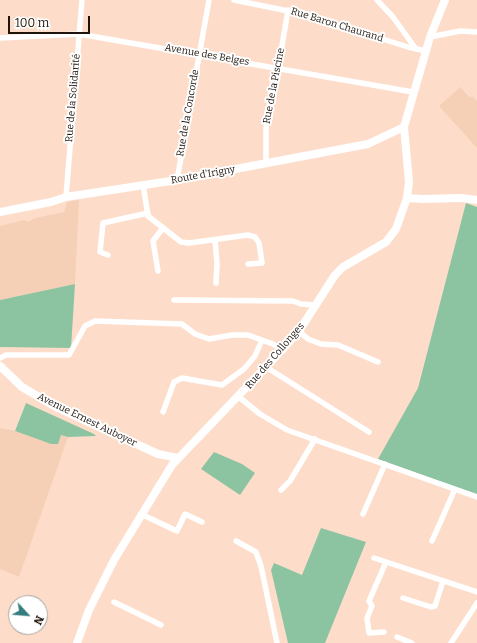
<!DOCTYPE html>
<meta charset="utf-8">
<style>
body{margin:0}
#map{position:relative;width:477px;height:643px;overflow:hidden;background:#fdddc9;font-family:Bitter,serif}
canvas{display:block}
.north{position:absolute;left:8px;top:595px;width:40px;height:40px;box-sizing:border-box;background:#fff;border:1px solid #a5a19e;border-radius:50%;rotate:116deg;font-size:11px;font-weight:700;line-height:16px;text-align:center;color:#1e140c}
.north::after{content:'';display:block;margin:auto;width:14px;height:18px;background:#347d7e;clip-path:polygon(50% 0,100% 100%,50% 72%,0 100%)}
.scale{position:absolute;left:8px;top:16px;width:82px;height:18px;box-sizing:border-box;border:2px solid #1e140c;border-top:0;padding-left:5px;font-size:12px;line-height:14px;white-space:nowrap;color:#1e140c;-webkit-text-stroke:3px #fff;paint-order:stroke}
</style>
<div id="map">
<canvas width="477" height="643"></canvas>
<div class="north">N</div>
<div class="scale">100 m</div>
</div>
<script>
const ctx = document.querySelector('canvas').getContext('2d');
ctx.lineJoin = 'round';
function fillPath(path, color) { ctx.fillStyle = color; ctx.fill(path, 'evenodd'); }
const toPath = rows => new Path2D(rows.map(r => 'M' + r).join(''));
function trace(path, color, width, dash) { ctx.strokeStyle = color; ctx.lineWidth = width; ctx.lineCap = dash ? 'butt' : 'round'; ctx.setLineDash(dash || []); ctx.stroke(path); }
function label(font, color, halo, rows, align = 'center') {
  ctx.font = font + ' Bitter,serif'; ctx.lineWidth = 4; ctx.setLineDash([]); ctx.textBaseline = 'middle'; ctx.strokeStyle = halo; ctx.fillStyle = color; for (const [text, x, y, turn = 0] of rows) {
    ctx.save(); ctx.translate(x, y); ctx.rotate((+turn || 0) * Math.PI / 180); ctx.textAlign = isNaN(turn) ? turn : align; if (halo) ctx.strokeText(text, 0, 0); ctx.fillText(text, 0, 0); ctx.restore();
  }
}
fillPath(toPath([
 [460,87,470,98,472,96,477,101,477,148,439,106],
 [79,200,75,284,0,300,0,226,24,220,28,222,35,218,64,212,67,202],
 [0,428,15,431,51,444,61,435,68,437,19,577,0,569]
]), '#f5cfb6');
fillPath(toPath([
 [466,203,477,207,477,495,378,459,418,388],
 [75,284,71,348,0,347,0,300],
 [26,403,94,434,96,436,68,437,61,435,58,444,51,444,15,431],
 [214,452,242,464,255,473,240,495,201,469],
 [321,528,366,542,325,643,288,643,271,570,274,563,302,575]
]), '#8cc4a2');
trace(toPath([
 [234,0,303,14,408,47,426,51],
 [377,0,393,17,416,49],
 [430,37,460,31,477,32],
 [0,38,79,34,413,92],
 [266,163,266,126,275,73,279,64,288,10],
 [177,180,209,0],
 [143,184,148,216,181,242,189,243,248,235,255,237,259,243,262,263,248,264],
 [66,197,82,0],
 [215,240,217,264,216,283],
 [108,255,100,252,103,223,148,213],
 [158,271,153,241,163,228],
 [174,300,293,301,301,304,315,305],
 [299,331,308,339,321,344,338,345,378,362],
 [0,358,6,355,69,355,85,326,95,321,182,324,195,334,209,339,232,335,248,335,273,344,282,350],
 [266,367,369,432],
 [239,397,260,414,287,430,477,497],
 [163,412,174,382,182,378,222,385,244,369,255,356,262,340],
 [281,490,290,481,315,439],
 [141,514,177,531,185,514,202,522],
 [363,514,385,464],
 [236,541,256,552,261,566,277,643],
 [432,541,455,489],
 [374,558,477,592],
 [403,598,431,607,435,606,443,581],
 [114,602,161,625],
 [384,632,369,633,367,618,372,606,369,601,386,562],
 [397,637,412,643],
 [451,643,477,603]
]), '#fff', 5.5);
trace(toPath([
 [407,198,422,199,461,198,477,200],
 [0,212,51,202,66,197,177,180,368,144,404,127],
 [0,366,22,387,56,407,158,454,178,458],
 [77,643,89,610,114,560,172,465,282,350,299,331,335,275,343,267,386,242,396,229,407,198,409,182,404,127,430,37,445,0]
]), '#fff', 8);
label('10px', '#1e140c', '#fff', [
 ["Rue Baron Chaurand",337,25,17],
 ["Avenue des Belges",207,55,10],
 ["Rue de la Piscine",274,86,-79],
 ["Rue de la Solidarité",73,98,-85],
 ["Rue de la Concorde",188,113,-80],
 ["Route d'Irigny",203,175,-10],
 ["Rue des Collonges",275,356,-49],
 ["Avenue Ernest Auboyer",87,420,26]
]);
</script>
